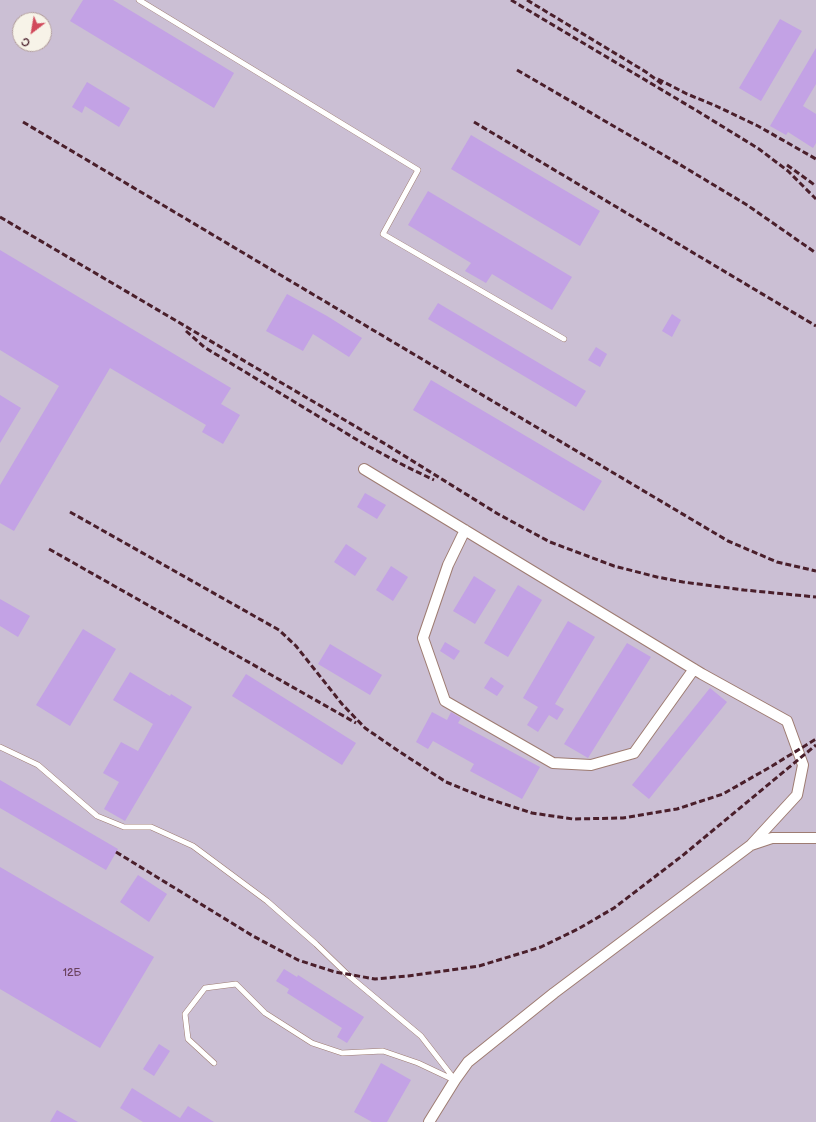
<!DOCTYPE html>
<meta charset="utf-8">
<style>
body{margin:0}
#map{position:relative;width:816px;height:1122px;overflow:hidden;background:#f3daba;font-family:"Balsamiq Sans",sans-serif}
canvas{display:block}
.north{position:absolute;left:12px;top:12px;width:40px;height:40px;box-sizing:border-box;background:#f7f3e8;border:1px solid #b29e9c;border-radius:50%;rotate:211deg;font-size:11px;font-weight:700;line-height:16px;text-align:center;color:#4a1f2b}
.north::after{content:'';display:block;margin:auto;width:14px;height:18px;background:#d1495b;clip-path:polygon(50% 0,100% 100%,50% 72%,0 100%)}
</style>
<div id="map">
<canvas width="816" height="1122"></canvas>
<div class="north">С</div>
</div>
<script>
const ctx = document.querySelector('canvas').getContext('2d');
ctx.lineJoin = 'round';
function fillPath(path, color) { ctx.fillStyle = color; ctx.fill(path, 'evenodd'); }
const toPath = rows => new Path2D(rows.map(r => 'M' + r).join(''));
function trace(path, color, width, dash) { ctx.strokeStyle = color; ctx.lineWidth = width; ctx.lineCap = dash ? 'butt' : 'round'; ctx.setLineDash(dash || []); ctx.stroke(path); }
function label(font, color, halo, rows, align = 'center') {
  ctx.font = font + ' "Balsamiq Sans",sans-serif'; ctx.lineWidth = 3.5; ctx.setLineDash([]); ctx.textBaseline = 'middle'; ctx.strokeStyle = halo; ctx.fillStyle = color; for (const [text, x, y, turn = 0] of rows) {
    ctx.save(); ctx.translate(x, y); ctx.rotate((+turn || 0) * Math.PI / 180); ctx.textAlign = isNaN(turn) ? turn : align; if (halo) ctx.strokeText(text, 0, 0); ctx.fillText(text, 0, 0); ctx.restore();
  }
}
fillPath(toPath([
 [0,0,816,0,816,1122,0,1122],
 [20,20,44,20,44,44,20,44]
]), '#cbbfd4');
fillPath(toPath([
 [83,0,113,0,234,73,214,108,70,21],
 [780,19,802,31,761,101,739,88],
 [816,48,816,84,803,106,816,114,816,143,813,148,788,132,786,135,770,126],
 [87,82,130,108,119,127,85,106,82,113,72,107],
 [471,135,600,211,580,246,451,169],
 [428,191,572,277,552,310,492,274,486,283,465,271,471,263,408,225],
 [0,250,231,388,221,404,240,415,223,444,202,432,206,425,110,368,14,531,0,523,0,485,59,386,0,350],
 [287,294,327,316,362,338,349,357,313,334,303,351,266,331],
 [438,303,586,391,576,407,428,319],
 [672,314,681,320,672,337,662,331],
 [596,347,607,354,600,367,588,360],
 [431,380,602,481,584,511,413,410],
 [0,395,21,408,0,443],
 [365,493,386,505,377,519,357,507],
 [346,544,367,558,355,576,334,562],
 [391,566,408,577,393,601,376,590],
 [474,576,496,590,475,624,453,611],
 [518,585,542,600,508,657,484,643],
 [0,599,30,616,18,637,0,626],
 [568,621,595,637,555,704,564,709,557,720,549,715,538,732,527,725,538,707,523,698],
 [83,629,116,649,70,726,36,705],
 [445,642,460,651,454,660,440,651],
 [627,643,651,657,588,758,564,744],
 [330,644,382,675,370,695,318,664],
 [130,672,170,696,171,694,192,707,125,821,104,809,119,782,103,773,121,742,138,751,153,724,113,700],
 [246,674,356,743,342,765,232,696],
 [491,677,504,686,497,696,484,688],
 [710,688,727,702,649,799,632,785],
 [432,712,447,720,451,712,461,718,458,723,540,767,522,799,470,771,474,764,433,741,428,749,416,742],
 [0,780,118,849,106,870,0,808],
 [0,867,154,957,100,1048,0,989],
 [138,875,167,894,149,922,120,902],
 [284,969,297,977,298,975,364,1017,347,1043,337,1037,342,1028,287,993,289,989,276,981],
 [159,1044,170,1051,154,1076,143,1069],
 [381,1063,411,1080,387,1122,372,1122,354,1112],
 [132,1088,180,1118,188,1106,214,1122,143,1122,120,1108],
 [57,1110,78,1122,50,1122]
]), '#c3a2e5');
const lane = toPath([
 [139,0,418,170,383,234,564,339],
 [0,747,38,765,97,816,124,827,151,827,193,846,267,901,316,944,348,975,421,1036,455,1080],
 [214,1063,188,1039,185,1014,205,988,236,984,265,1013,312,1043,342,1053,383,1051,418,1063,454,1080]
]);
const street = toPath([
 [364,469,702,674,787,721,803,765,797,795,751,845],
 [465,530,448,565,423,638,445,701,553,763,591,765,634,753,694,669],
 [429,1122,455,1080,468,1062,554,993,751,845,772,838,816,838]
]);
trace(lane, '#9e7c72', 6);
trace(street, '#9e7c72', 12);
trace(lane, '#fff', 5);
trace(street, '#fff', 10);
trace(toPath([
 [511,0,699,112,759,149,788,171,816,199],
 [527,0,646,72,662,84],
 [517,70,679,164,747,205,816,253],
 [658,79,687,94,714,105,758,126,816,159],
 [23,122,728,541,777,562,816,571],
 [474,122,816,326],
 [787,165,816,186],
 [0,217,387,445,498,514,550,542,614,566,657,577,683,582,744,590,816,597],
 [186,331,204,347,364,444,407,467,434,480],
 [70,512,279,630,296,646,342,704,365,728,397,750,446,782,483,797,532,813,573,819,623,818,677,809,723,794,772,766,816,739],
 [49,549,356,723],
 [116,852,253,936,298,960,335,972,375,979,408,976,479,966,541,947,578,929,614,908,682,856,816,745]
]), '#4a1f2b', 3, [6, 3]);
label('11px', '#68405a', null, [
 ["12Б",72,973]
]);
</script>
